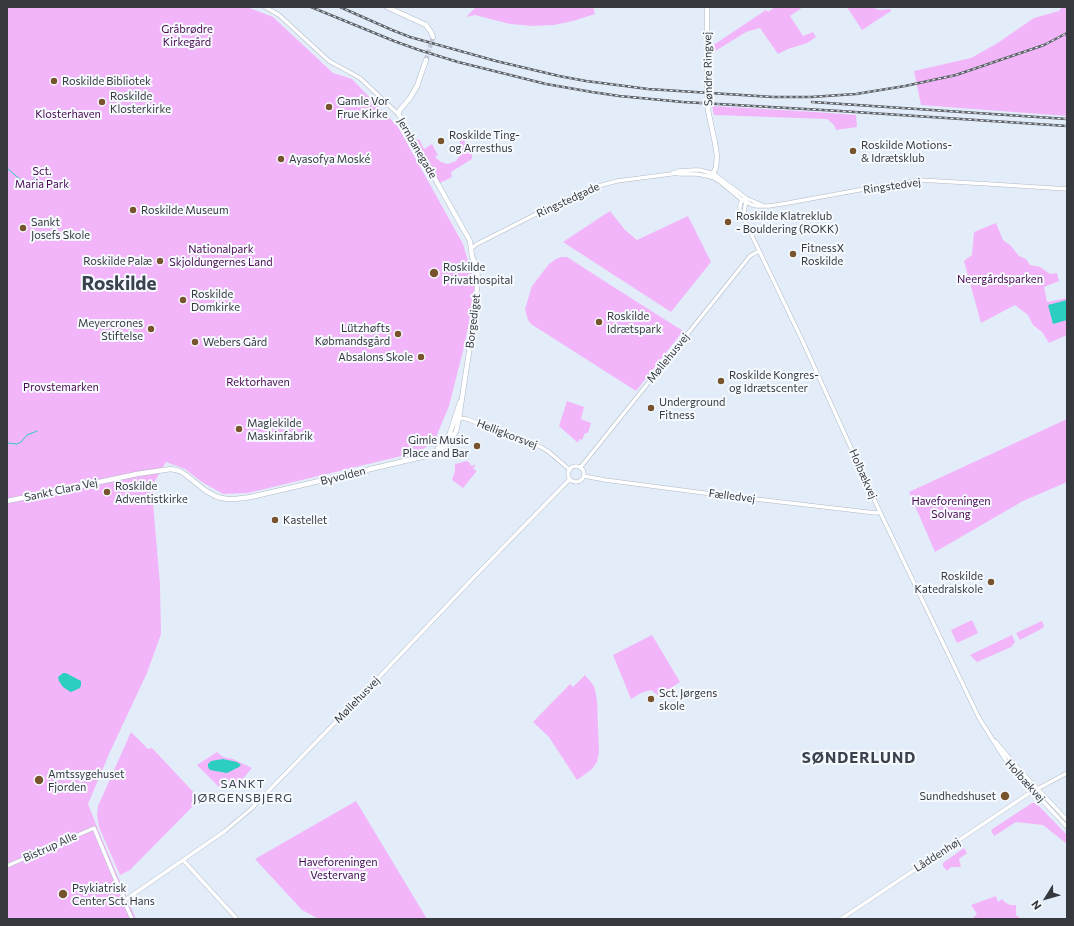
<!DOCTYPE html>
<meta charset="utf-8">
<style>
body{margin:0}
#map{position:relative;width:1074px;height:926px;overflow:hidden;background:#e3edfa;font-family:Commissioner,sans-serif}
canvas{display:block}
.frame{position:absolute;inset:0;border:8px solid #35393e;pointer-events:none}
.north{position:absolute;left:1026px;top:878px;width:40px;height:40px;-webkit-text-stroke:3px #f6faff;paint-order:stroke;rotate:233deg;font-size:11px;font-weight:700;line-height:16px;text-align:center;color:#35393e}
.north::after{content:'';display:block;margin:auto;width:14px;height:18px;background:#35393e;clip-path:polygon(50% 0,100% 100%,50% 72%,0 100%)}
</style>
<div id="map">
<canvas width="1074" height="926"></canvas>
<div class="frame"></div>
<div class="north">N</div>
</div>
<script>
const ctx = document.querySelector('canvas').getContext('2d');
ctx.lineJoin = 'round';
function fillPath(path, color) { ctx.fillStyle = color; ctx.fill(path, 'evenodd'); }
const toPath = rows => new Path2D(rows.map(r => 'M' + r).join(''));
function trace(path, color, width, dash) { ctx.strokeStyle = color; ctx.lineWidth = width; ctx.lineCap = dash ? 'butt' : 'round'; ctx.setLineDash(dash || []); ctx.stroke(path); }
function label(font, color, halo, rows, align = 'center') {
  ctx.font = font + ' Commissioner,sans-serif'; ctx.lineWidth = 4; ctx.setLineDash([]); ctx.textBaseline = 'middle'; ctx.strokeStyle = halo; ctx.fillStyle = color; for (const [text, x, y, turn = 0] of rows) {
    ctx.save(); ctx.translate(x, y); ctx.rotate((+turn || 0) * Math.PI / 180); ctx.textAlign = isNaN(turn) ? turn : align; if (halo) ctx.strokeText(text, 0, 0); ctx.fillText(text, 0, 0); ctx.restore();
  }
}
fillPath(toPath([
 [7,7,247,7,273,17,333,73,352,79,398,127,463,244,476,288,464,347,449,406,434,442,418,452,248,493,223,494,202,482,185,469,166,462,155,481,153,503,160,584,161,634,147,673,109,754,88,804,99,832,136,919,7,919],
 [476,7,593,7,595,14,573,21,554,25,533,26,510,24,475,15,466,17],
 [775,7,803,7,790,16,803,36,813,32,816,37,807,43,788,49,778,54,760,28,746,32,712,53,712,46,766,10,768,12],
 [847,7,872,7,879,10,890,9,891,11,862,30],
 [1062,7,1067,7,1067,116,921,105,914,71,971,58,996,44,1034,18,1059,11],
 [712,106,815,112,856,115,857,127,836,130,834,125,827,119,714,115],
 [463,138,472,155,472,159,451,172,452,177,440,183,416,140,419,139,424,149,432,144,438,155,435,156,436,158,441,162,448,164,456,161,460,155,462,149,459,139],
 [610,211,625,230,637,240,688,216,711,262,671,312,563,242],
 [996,223,1003,240,1011,246,1019,256,1026,259,1030,265,1040,267,1050,274,1057,273,1059,281,1044,287,1047,302,1067,298,1067,335,1049,343,1042,332,1033,325,1028,315,1015,305,981,323,964,261,972,255,974,232],
 [561,257,567,257,612,286,683,331,636,391,531,324,528,320,525,309,532,286,549,264,556,259],
 [567,401,584,407,581,419,591,423,588,433,585,433,582,440,579,439,578,443,559,426],
 [1067,419,1067,482,1023,501,935,552,909,492],
 [467,461,470,463,470,465,473,466,474,464,475,467,473,468,474,470,476,469,476,472,463,488,452,480,455,471,455,464],
 [972,620,978,633,957,643,951,630],
 [1042,621,1044,626,1043,628,1020,640,1016,633],
 [652,635,680,682,659,696,651,690,641,693,631,699,613,655],
 [1012,635,1015,642,1011,647,977,662,970,655],
 [585,675,594,686,597,700,599,752,597,762,592,769,577,780,549,737,533,722,570,684,573,687],
 [131,732,148,749,152,748,200,799,130,870,120,875,99,827,97,815,98,806],
 [217,752,223,757,233,759,252,768,235,788,227,780,219,787,197,765],
 [356,801,427,919,319,919,302,910,255,859],
 [1032,803,1036,803,1067,835,1067,844,1043,825,1016,822,994,836,991,830],
 [964,848,967,853,959,859,961,867,951,867,947,871,943,866,943,863],
 [996,896,998,902,1002,899,1006,903,1010,905,1016,905,1016,915,1021,919,972,919,977,914,971,905]
]), '#f3b5f9');
fillPath(toPath([
 [1067,300,1067,320,1053,324,1048,305],
 [63,673,66,673,81,681,81,685,80,688,71,692,69,691,63,687,59,681,58,677],
 [223,759,237,762,241,765,239,767,227,773,210,770,208,767,208,764,211,761]
]), '#2ccec0');
trace(toPath([
 [7,168,30,188,33,184,37,171],
 [7,443,17,444,21,442,27,435,37,431]
]), '#2ccec0', 1);
trace(toPath([
 [426,60,433,37]
]), '#c0c9d4', 4.5, [4.5, 2]);
const minor = toPath([
 [265,7,279,15,329,61,360,78,399,115],
 [672,173,680,174,697,174,712,177,719,181,742,200,752,205,757,206,769,206,788,203,870,188,920,180,989,184,1067,189],
 [746,198,742,200,740,205,740,210,741,213,803,342,880,512,979,718,1001,753,1009,765,1067,827],
 [743,217,746,201],
 [472,248,477,244,564,200,591,188,617,181,671,174,679,171,694,170,700,170,714,174,746,198,764,206],
 [459,418,467,419,541,447,549,452,570,470],
 '568 474a8 8 0 1 1 16 0a8 8 0 1 1-16 0Z',
 [580,468,750,256,759,251],
 [584,476,605,480,712,494,876,513,880,512],
 [995,741,1016,766,1067,820],
 [183,860,237,919],
 [7,866,94,828,114,876,125,900,125,903,132,919],
 [125,900,225,831,251,809,352,705,362,695,476,575,570,479],
 [841,919,1028,794,1067,773]
]);
const major = toPath([
 [387,7,426,25,431,32,433,37],
 [707,7,707,91,708,110,715,143,717,156,716,167,712,177],
 [438,448,446,440,450,433,460,402],
 [7,501,52,492,137,474,171,469,180,471,186,475,206,491,217,497,227,499,235,499,251,497,426,456,444,447,449,442,456,432,459,418,469,352,478,280,477,269,472,256,470,241,399,115,399,111,410,98,417,86,426,60]
]);
trace(minor, '#afb9c6', 4.5);
trace(major, '#afb9c6', 5.5);
trace(minor, '#fff', 3.5);
trace(major, '#fff', 4.5);
const rail = toPath([
 [311,7,394,41,419,50,458,62,546,84,592,92,619,96,683,102,840,111,1067,126],
 [340,7,392,30,410,37,496,61,559,76,586,81,648,89,773,97,811,97,856,94,905,86,956,75,1044,45,1067,33],
 [812,102,1067,119]
]);
trace(rail, '#5d6269', 2.5);
trace(rail, '#f6faff', 1, [3]);
for (const [x, y, r, color] of [
 [54,81,4,"#78542e"],
 [102,102,4,"#78542e"],
 [329,107,4,"#78542e"],
 [441,141,4,"#78542e"],
 [853,151,4,"#78542e"],
 [281,159,4,"#78542e"],
 [133,210,4,"#78542e"],
 [728,222,4,"#78542e"],
 [23,228,4,"#78542e"],
 [793,254,4,"#78542e"],
 [160,261,4,"#78542e"],
 [434,273,5,"#78542e"],
 [183,300,4,"#78542e"],
 [599,322,4,"#78542e"],
 [151,329,4,"#78542e"],
 [398,334,4,"#78542e"],
 [195,342,4,"#78542e"],
 [421,357,4,"#78542e"],
 [721,381,4,"#78542e"],
 [651,408,4,"#78542e"],
 [239,429,4,"#78542e"],
 [477,446,4,"#78542e"],
 [107,492,4,"#78542e"],
 [275,520,4,"#78542e"],
 [991,582,4,"#78542e"],
 [651,699,4,"#78542e"],
 [39,780,5,"#78542e"],
 [1005,796,5,"#78542e"],
 [63,894,5,"#78542e"]
]) { const dot = new Path2D(); dot.arc(x, y, r, 0, 2 * Math.PI); ctx.fillStyle = color; ctx.fill(dot); trace(dot, '#f6faff', 1.5); }
label('11px', '#48094f', '#f6faff', [
 ["Gråbrødre",187,29],
 ["Kirkegård",187,42],
 ["Klosterhaven",68,114],
 ["Sct.",42,171],
 ["Maria Park",42,184],
 ["Nationalpark",221,249],
 ["Skjoldungernes Land",221,262],
 ["Neergårdsparken",1000,279],
 ["Rektorhaven",258,382],
 ["Provstemarken",61,387],
 ["Haveforeningen",951,501],
 ["Solvang",951,514],
 ["Haveforeningen",338,862],
 ["Vestervang",338,875]
]);
label('11px', '#35393e', '#f6faff', [
 ["Søndre Ringvej",708,69,-91],
 ["Jernbanegade",417,148,60],
 ["Ringstedvej",892,186,-8],
 ["Ringstedgade",568,200,-25],
 ["Borgediget",473,321,-83],
 ["Møllehusvej",668,358,-51],
 ["Helligkorsvej",507,434,21],
 ["Holbækvej",863,474,66],
 ["Byvolden",343,476,-14],
 ["Sankt Clara Vej",61,490,-12],
 ["Fælledvej",732,496,7],
 ["Møllehusvej",357,700,-46],
 ["Holbækvej",1025,781,48],
 ["Bistrup Alle",50,847,-24],
 ["Låddenhøj",937,855,-33]
]);
label('11px', '#35393e', '#f6faff', [
 ["Roskilde Bibliotek",62,81],
 ["Roskilde",110,96],
 ["Klosterkirke",110,109],
 ["Gamle Vor",337,101],
 ["Frue Kirke",337,114],
 ["Roskilde Ting-",449,135],
 ["og Arresthus",449,148],
 ["Roskilde Motions-",861,145],
 ["& Idrætsklub",861,158],
 ["Ayasofya Moské",289,159],
 ["Roskilde Museum",141,210],
 ["Roskilde Klatreklub",736,216],
 ["- Bouldering (ROKK)",736,229],
 ["Sankt",31,222],
 ["Josefs Skole",31,235],
 ["FitnessX",801,248],
 ["Roskilde",801,261],
 ["Roskilde Palæ",152,261,"right"],
 ["Roskilde",443,267],
 ["Privathospital",443,280],
 ["Roskilde",191,294],
 ["Domkirke",191,307],
 ["Roskilde",607,316],
 ["Idrætspark",607,329],
 ["Meyercrones",143,323,"right"],
 ["Stiftelse",143,336,"right"],
 ["Lützhøfts",390,328,"right"],
 ["Købmandsgård",390,341,"right"],
 ["Webers Gård",203,342],
 ["Absalons Skole",413,357,"right"],
 ["Roskilde Kongres-",729,375],
 ["og Idrætscenter",729,388],
 ["Underground",659,402],
 ["Fitness",659,415],
 ["Maglekilde",247,423],
 ["Maskinfabrik",247,436],
 ["Gimle Music",469,440,"right"],
 ["Place and Bar",469,453,"right"],
 ["Roskilde",115,486],
 ["Adventistkirke",115,499],
 ["Kastellet",283,520],
 ["Roskilde",983,576,"right"],
 ["Katedralskole",983,589,"right"],
 ["Sct. Jørgens",659,693],
 ["skole",659,706],
 ["Amtssygehuset",48,774],
 ["Fjorden",48,787],
 ["Sundhedshuset",996,796,"right"],
 ["Psykiatrisk",72,888],
 ["Center Sct. Hans",72,901]
], 'left');
ctx.letterSpacing = '1px';
label('12px', '#3a424d', '#f6faff', [
 ["SANKT",243,784],
 ["JØRGENSBJERG",243,798]
]);
ctx.letterSpacing = '0px';
ctx.letterSpacing = '1px';
label('bold 15px', '#3a424d', '#f6faff', [
 ["SØNDERLUND",859,758]
]);
ctx.letterSpacing = '0px';
label('bold 19px', '#3a424d', '#f6faff', [
 ["Roskilde",119,284]
]);
</script>
